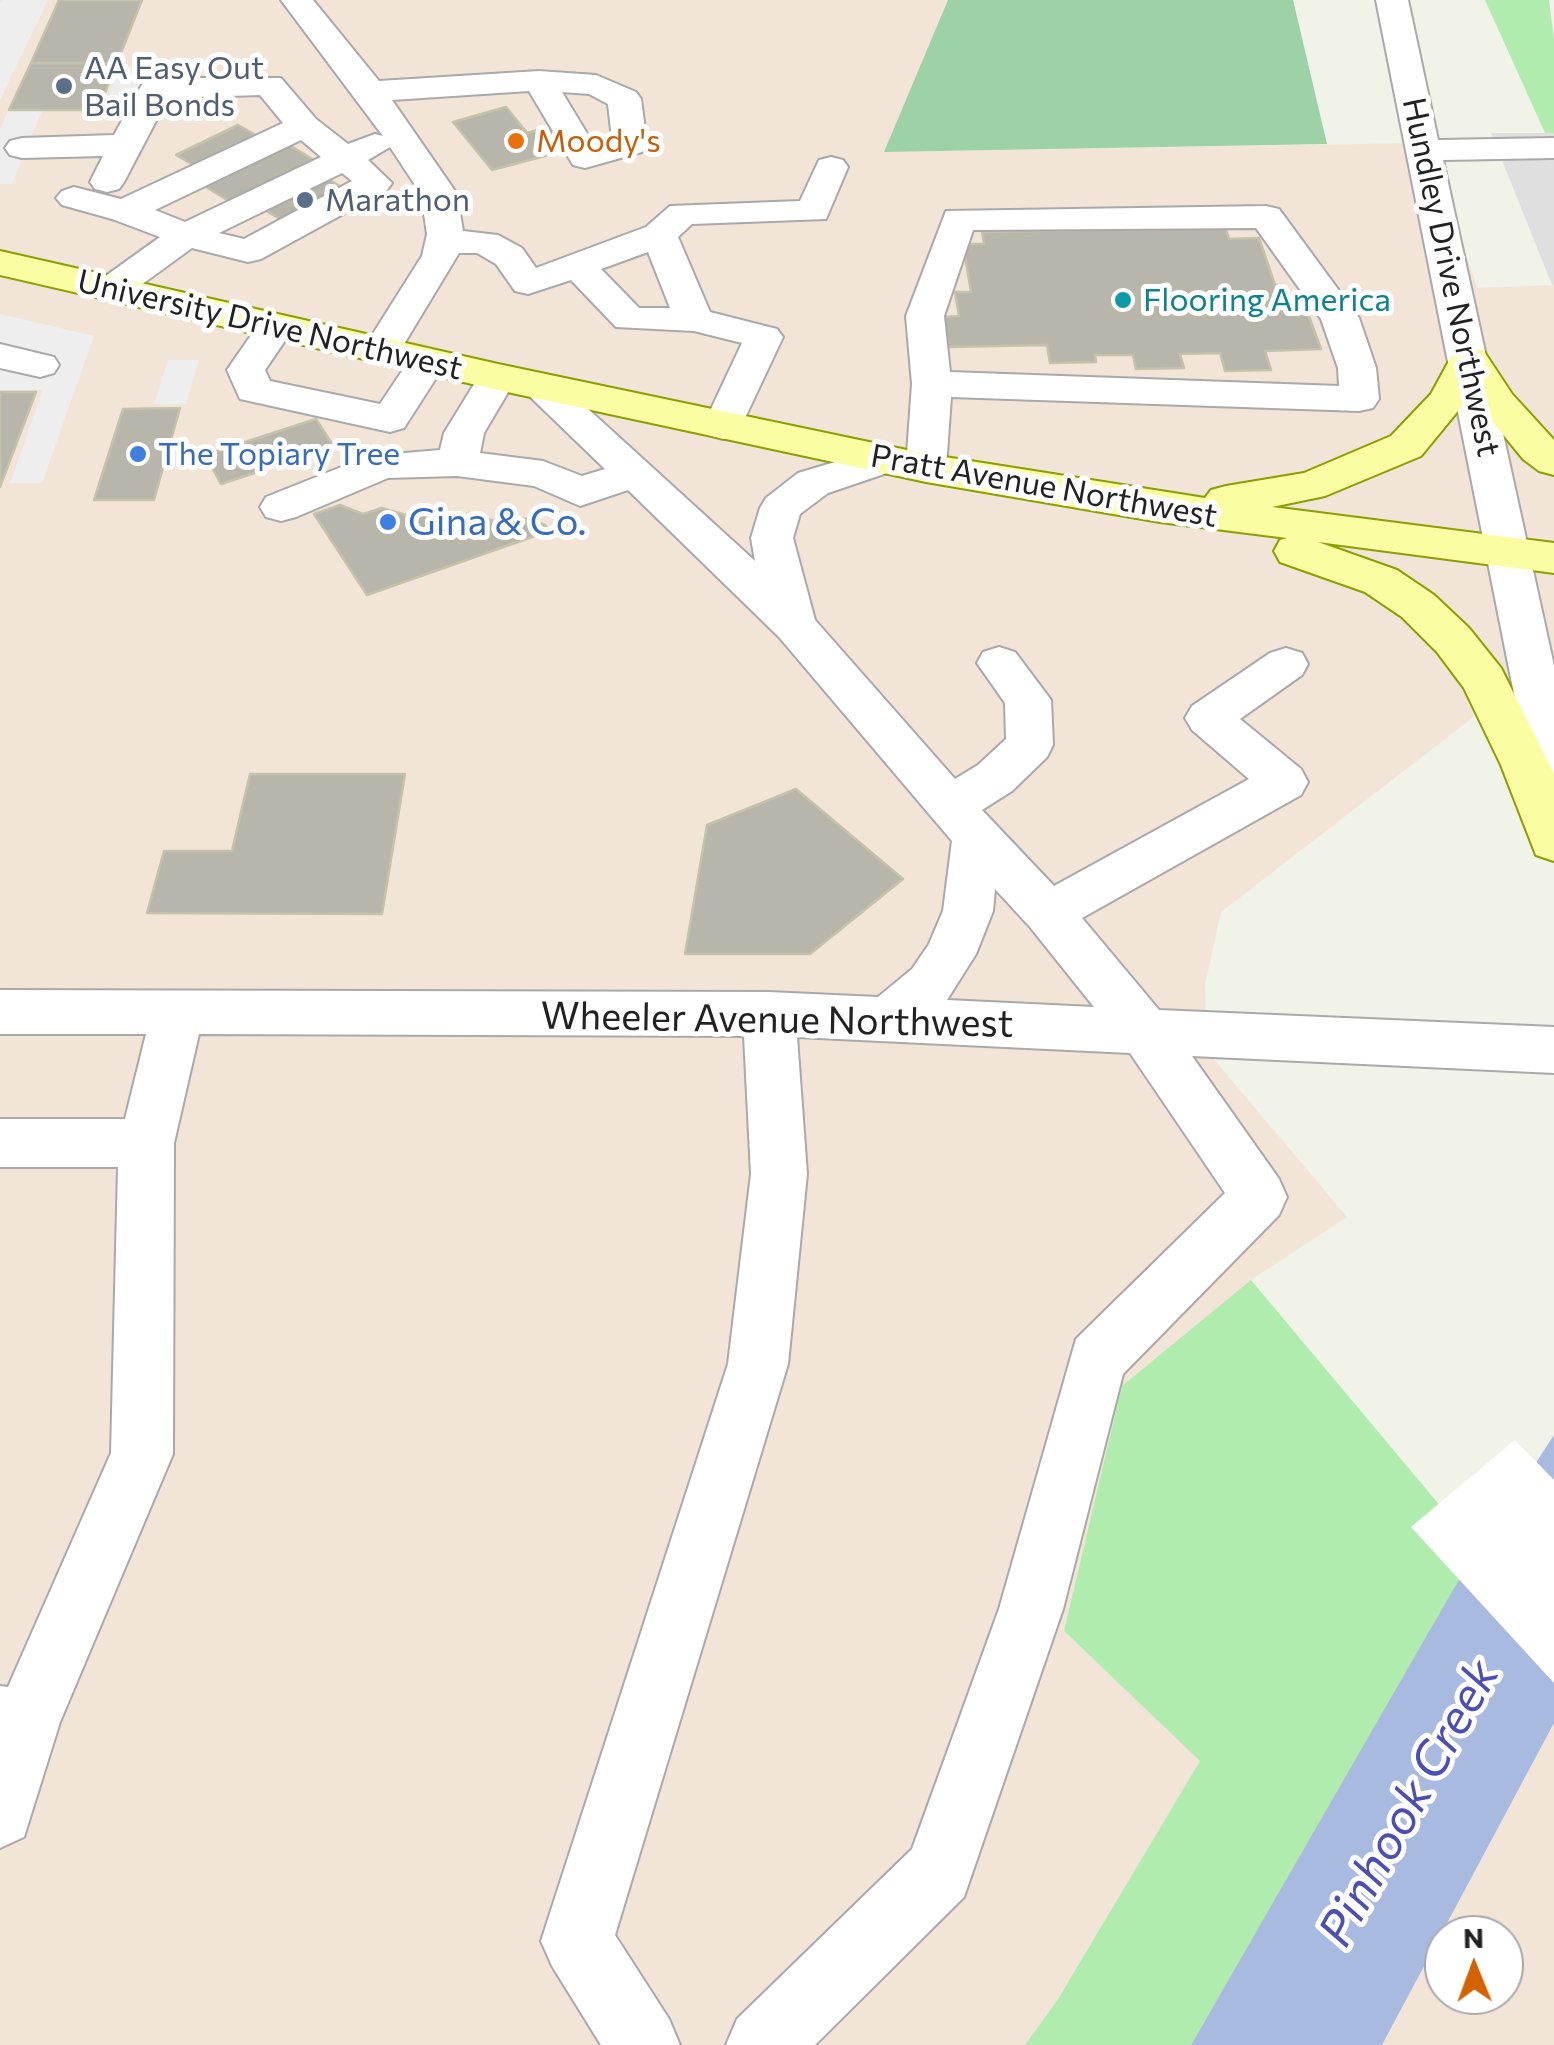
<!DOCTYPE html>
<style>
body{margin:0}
#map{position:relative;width:1554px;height:2045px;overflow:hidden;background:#f1f2e8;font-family:Commissioner,sans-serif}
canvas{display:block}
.north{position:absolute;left:1424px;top:1915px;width:100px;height:100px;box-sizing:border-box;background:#fff;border:2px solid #a7a7a7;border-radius:50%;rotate:359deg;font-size:28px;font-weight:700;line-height:40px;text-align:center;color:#222}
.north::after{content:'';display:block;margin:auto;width:35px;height:45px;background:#d36200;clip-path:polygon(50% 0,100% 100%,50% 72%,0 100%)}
</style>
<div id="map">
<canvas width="1554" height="2045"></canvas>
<div class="north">N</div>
</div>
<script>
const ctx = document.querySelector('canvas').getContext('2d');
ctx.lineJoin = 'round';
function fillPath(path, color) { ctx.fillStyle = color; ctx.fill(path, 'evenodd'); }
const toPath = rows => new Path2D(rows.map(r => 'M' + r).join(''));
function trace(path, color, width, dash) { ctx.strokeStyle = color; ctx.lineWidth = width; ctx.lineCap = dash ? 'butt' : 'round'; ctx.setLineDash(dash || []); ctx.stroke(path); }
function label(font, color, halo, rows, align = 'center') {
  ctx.font = font + ' Commissioner,sans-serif'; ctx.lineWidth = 10; ctx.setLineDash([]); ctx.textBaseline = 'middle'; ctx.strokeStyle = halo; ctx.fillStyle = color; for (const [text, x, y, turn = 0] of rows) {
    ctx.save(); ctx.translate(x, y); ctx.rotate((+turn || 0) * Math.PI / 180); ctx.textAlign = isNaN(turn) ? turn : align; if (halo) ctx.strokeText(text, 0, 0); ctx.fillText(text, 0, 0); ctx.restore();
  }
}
fillPath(toPath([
 [1491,133,1554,133,1554,285,1552,285]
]), '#e0dfdf');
fillPath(toPath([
 [0,0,948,0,885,152,1424,143,1478,288,1554,285,1554,655,1221,912,1205,985,1207,1051,1347,1217,1251,1280,1064,1631,1201,1761,1058,1999,1025,2045,0,2045],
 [1554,1723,1554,2045,1382,2045,1385,2040],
 [1444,1935,1504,1935,1504,1995,1444,1995]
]), '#f2e5d8');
fillPath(toPath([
 [1485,0,1549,0,1554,40,1554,133,1545,133],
 [1251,1280,1478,1551,1191,2045,1025,2045,1058,1999,1200,1761,1064,1631,1122,1386]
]), '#b0ecae');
fillPath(toPath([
 [948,0,1293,0,1327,144,884,152]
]), '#9dd1a6');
fillPath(toPath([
 [2,0,48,0,0,100,0,3],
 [120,66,148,66,131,110,103,110],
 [8,111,42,111,12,184,0,184,0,130],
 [0,314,94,336,42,483,10,483,43,390,0,390],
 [168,360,199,360,186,404,154,404]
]), '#eee');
fillPath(toPath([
 [1554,1435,1554,1723,1382,2045,1191,2045,1453,1590]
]), '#a9bae0');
fillPath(toPath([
 [1515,1440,1554,1480,1554,1683,1411,1527]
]), '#fff');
const building = toPath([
 [59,0,142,0,117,63,31,63,59,0],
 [31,63,117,63,98,110,9,110,31,63],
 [506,107,527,133,552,126,571,149,492,170,453,122,506,107],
 [238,125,261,138,200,169,176,155,238,125],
 [289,145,319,163,237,206,206,187,289,145],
 [323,176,348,191,288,224,263,209,323,176],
 [1225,227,1229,239,1259,238,1275,285,1285,285,1293,308,1306,308,1321,349,1265,351,1271,370,1225,371,1220,353,1180,354,1184,368,1136,369,1133,355,1095,355,1096,362,1050,363,1047,345,948,347,944,317,959,316,955,292,971,292,963,244,984,244,982,232,1225,227],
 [0,392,36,392,0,487,0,392],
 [180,408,154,500,94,500,123,409,180,408],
 [316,419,334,447,221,484,205,455,316,419],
 [340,505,363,514,382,508,409,516,425,511,455,519,470,513,500,523,516,516,545,525,549,531,367,595,314,514,340,505],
 [250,774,405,774,382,914,147,913,164,851,232,851,250,774],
 [796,789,903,879,810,954,685,954,707,825,796,789]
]);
fillPath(building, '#b8b6aa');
trace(building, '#c4c2aa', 2.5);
const minor = toPath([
 [281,0,313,0,379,81,539,71,596,75,636,92,641,99,647,145,642,152,585,168,573,165,529,91,392,100,457,194,463,231,498,235,522,248,536,268,646,227,670,206,800,201,819,160,831,157,843,160,848,167,826,219,692,224,678,237,710,312,777,329,783,337,737,435,723,439,709,435,703,426,742,343,694,331,616,327,571,280,528,294,515,291,496,264,477,253,459,253,395,359,381,363,367,359,362,351,422,256,427,234,421,194,390,147,368,160,392,183,387,190,261,259,248,262,192,248,126,296,113,299,100,296,94,288,100,280,160,237,112,219,62,205,56,198,62,191,74,187,121,199,283,123,260,95,168,98,124,182,119,189,107,192,95,189,90,182,103,156,22,158,10,155,5,148,10,141,22,138,114,135,144,81,156,78,281,78,316,119,348,144,375,134,383,136,281,0],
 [562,92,589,94,608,104,612,139,594,145,562,92],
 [301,140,321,157,185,222,155,210,301,140],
 [342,173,352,181,244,239,219,233,342,173],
 [648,252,670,308,639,308,601,269,648,252],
 [1376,0,1408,0,1438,140,1554,138,1554,158,1443,160,1554,666,1554,792,1537,787,1530,774,1376,0],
 [1266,206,1279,209,1359,318,1376,368,1379,399,1373,408,1359,411,951,397,946,468,940,477,926,481,912,477,906,468,912,384,906,316,946,211,1266,206],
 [1256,228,1321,319,1338,368,1339,386,950,372,944,316,973,230,1256,228],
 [276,315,289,318,295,326,265,370,270,381,380,404,414,353,428,349,442,353,447,361,404,428,390,432,240,399,227,370,263,318,276,315],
 [0,344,54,357,59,365,54,373,40,377,0,368,0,344],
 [498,365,512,368,517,377,484,433,480,453,543,461,582,476,605,469,519,386,525,377,539,374,553,377,755,561,751,538,760,508,766,498,798,473,885,447,899,451,905,460,899,469,828,493,800,514,793,538,815,620,955,779,978,765,1006,739,1005,703,977,663,983,652,999,647,1015,652,1051,700,1053,745,1047,757,1012,791,982,810,1054,886,1249,779,1192,730,1185,718,1192,706,1270,653,1286,648,1302,653,1308,664,1302,675,1240,719,1301,769,1308,782,1301,795,1082,918,1159,1010,1554,1027,1554,1073,1192,1056,1279,1179,1287,1197,1279,1215,1123,1374,1063,1609,964,1897,815,2045,726,2045,737,2019,912,1849,999,1609,1076,1339,1225,1193,1130,1053,797,1037,807,1174,788,1364,615,1935,669,2019,680,2045,601,2045,552,1966,541,1941,728,1364,751,1174,744,1036,199,1034,174,1143,173,1454,60,1722,24,1837,0,1848,0,1686,8,1687,111,1453,118,1167,0,1167,0,1119,125,1119,146,1034,0,1034,0,990,769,992,878,997,912,969,929,944,943,911,952,841,779,637,628,490,580,506,534,486,457,476,388,478,296,517,281,521,266,517,260,507,266,497,369,456,440,450,444,433,484,368,498,365],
 [995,889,1030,927,1094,1007,947,1000,976,954,993,911,995,889]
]);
const major = toPath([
 [0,251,498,364,926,454,1205,498,1211,490,1226,486,1304,473,1391,436,1431,394,1455,350,1469,347,1483,350,1512,394,1554,440,1554,475,1539,471,1523,459,1471,395,1421,456,1325,496,1272,507,1554,543,1554,573,1318,542,1397,570,1434,595,1469,628,1501,668,1554,774,1554,861,1536,855,1501,765,1464,688,1437,652,1402,617,1365,592,1280,562,1274,551,1280,540,1287,538,1160,522,926,482,498,390,0,275,0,251]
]);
trace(minor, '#a9a9a9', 4);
trace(major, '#8a9f00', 4);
fillPath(minor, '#fff');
fillPath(major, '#fafda2');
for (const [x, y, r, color] of [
 [64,86,10,"#5c6f8a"],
 [516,141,10,"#e8710a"],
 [305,200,10,"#5c6f8a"],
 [1123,300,10,"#0f9aa8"],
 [138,454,10,"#3f7fe0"],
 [388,522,10,"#3f7fe0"]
]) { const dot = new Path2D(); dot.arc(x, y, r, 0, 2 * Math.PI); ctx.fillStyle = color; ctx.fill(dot); trace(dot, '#fff', 4); }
label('32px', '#4e5e75', '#fff', [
 ["AA Easy Out",84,68],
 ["Bail Bonds",84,105],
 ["Marathon",325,200]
], 'left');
label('32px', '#c56008', '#fff', [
 ["Moody's",536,141]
], 'left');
label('32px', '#222', '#fff', [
 ["Hundley Drive Northwest",1451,277,78],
 ["University Drive Northwest",270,325,13],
 ["Pratt Avenue Northwest",1044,486,10]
]);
label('32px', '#0d838f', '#fff', [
 ["Flooring America",1143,300]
], 'left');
label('32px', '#366cbe', '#fff', [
 ["The Topiary Tree",158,454]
], 'left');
label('38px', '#366cbe', '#fff', [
 ["Gina & Co.",408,522]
], 'left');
label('38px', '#222', '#fff', [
 ["Wheeler Avenue Northwest",777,1020,1]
]);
label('italic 48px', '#4b4fb4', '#fff', [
 ["Pinhook Creek",1409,1803,-61]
]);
</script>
